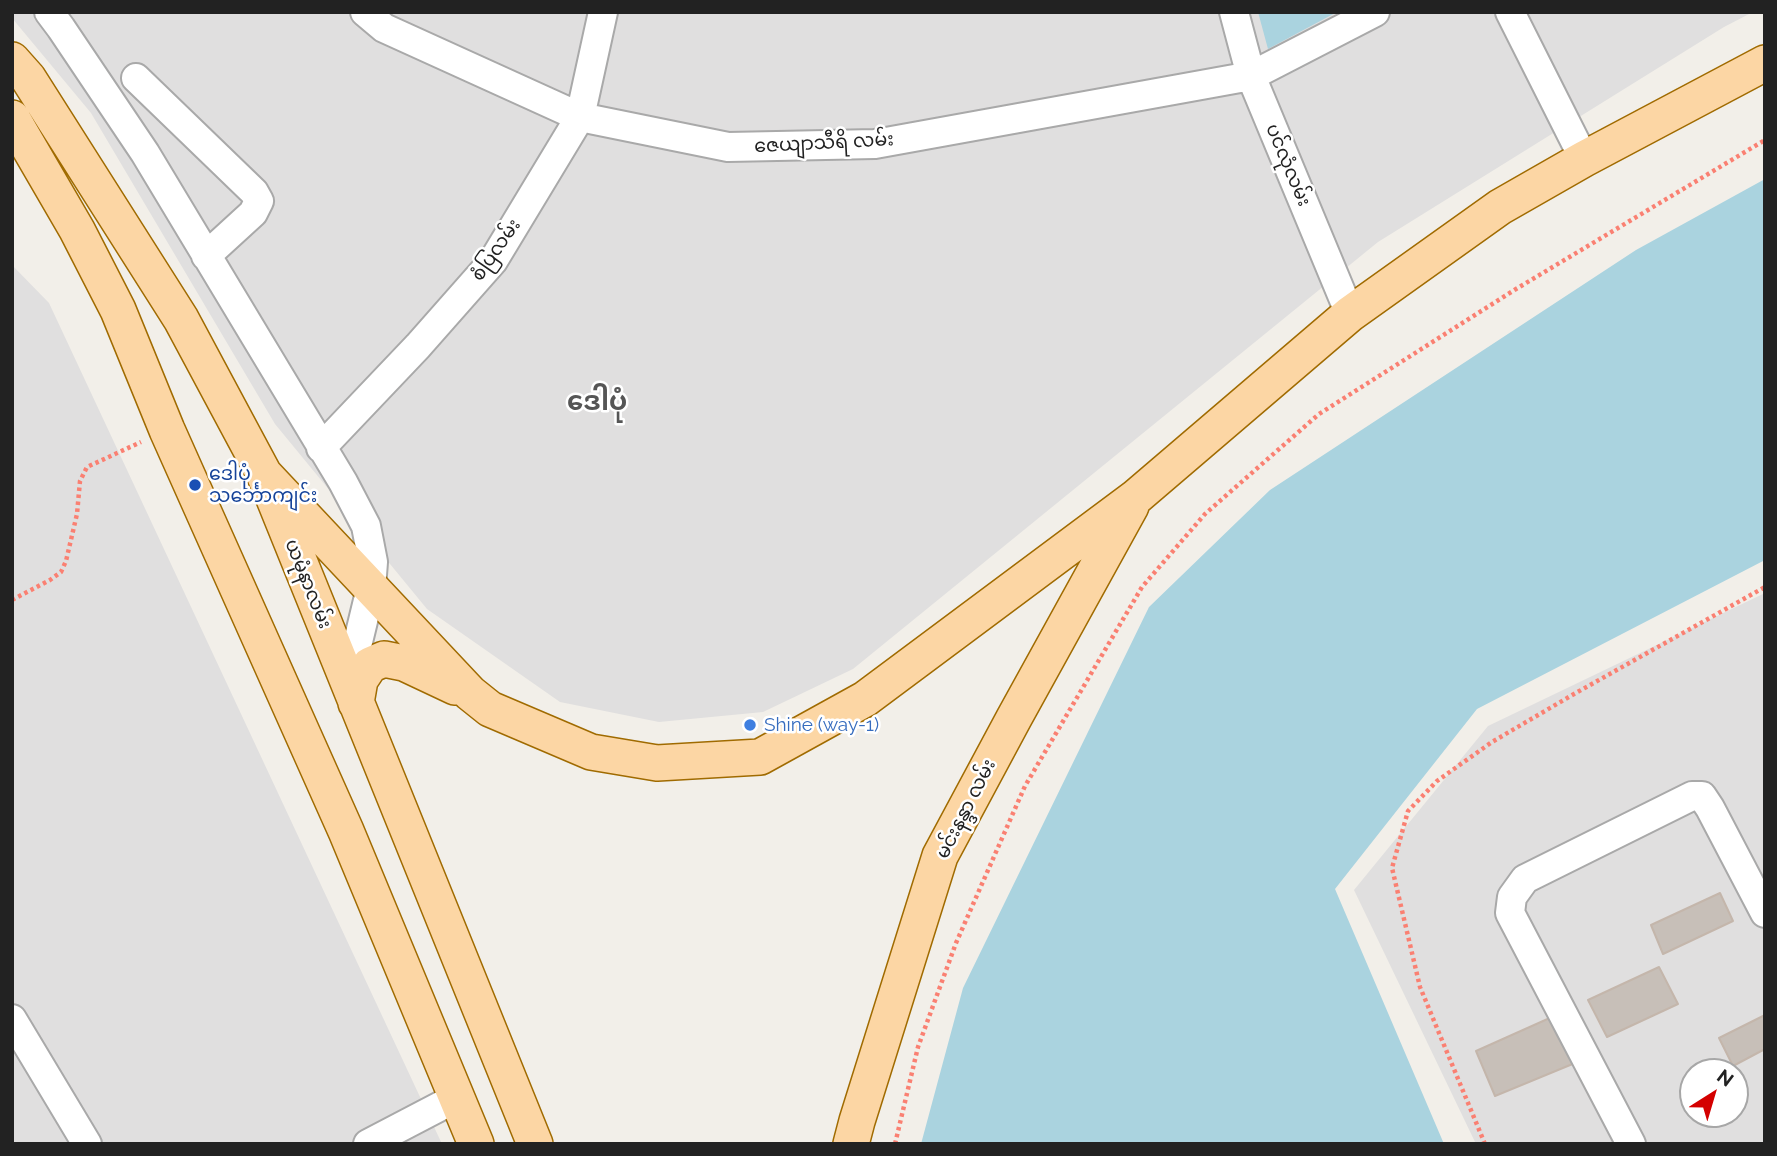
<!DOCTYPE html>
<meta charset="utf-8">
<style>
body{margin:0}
#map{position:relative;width:1777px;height:1156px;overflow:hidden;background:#f2efe9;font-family:Raleway,sans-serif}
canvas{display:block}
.frame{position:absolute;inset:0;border:14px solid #222;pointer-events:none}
.north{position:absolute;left:1679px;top:1058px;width:70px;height:70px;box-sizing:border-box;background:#fff;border:2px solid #a7a7a7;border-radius:50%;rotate:37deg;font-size:19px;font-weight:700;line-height:28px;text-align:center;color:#222}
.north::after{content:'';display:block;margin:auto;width:24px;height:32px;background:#d40000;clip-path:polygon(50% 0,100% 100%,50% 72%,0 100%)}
</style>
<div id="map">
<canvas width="1777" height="1156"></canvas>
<div class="frame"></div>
<div class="north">N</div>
</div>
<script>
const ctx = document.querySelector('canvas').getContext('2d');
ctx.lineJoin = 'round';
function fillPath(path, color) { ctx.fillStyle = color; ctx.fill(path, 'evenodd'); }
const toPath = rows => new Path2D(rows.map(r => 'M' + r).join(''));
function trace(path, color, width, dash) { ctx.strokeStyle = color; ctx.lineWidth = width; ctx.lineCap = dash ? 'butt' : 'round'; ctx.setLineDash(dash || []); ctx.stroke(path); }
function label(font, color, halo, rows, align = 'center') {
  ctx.font = font + ' Raleway,"Noto Sans Myanmar",sans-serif'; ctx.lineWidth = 5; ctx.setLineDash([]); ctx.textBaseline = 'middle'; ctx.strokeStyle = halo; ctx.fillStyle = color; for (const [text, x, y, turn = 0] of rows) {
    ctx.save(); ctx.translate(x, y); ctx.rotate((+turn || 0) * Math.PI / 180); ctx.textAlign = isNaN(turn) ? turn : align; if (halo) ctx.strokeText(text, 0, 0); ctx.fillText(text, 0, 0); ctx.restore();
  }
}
fillPath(toPath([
 [12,12,1753,12,1724,27,1378,242,853,669,763,712,659,722,560,702,427,609,275,424,91,113,12,18],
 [12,265,49,303,442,1144,12,1144],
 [1765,593,1765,1144,1476,1144,1354,890,1488,726],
 [1693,1072,1735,1072,1735,1114,1693,1114]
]), '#e0dfdf');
fillPath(toPath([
 [1258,12,1337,12,1268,49],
 [1765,179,1765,560,1477,709,1335,889,1444,1144,921,1144,963,988,1149,607,1270,490,1636,250]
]), '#aad3df');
const building = toPath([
 [1720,893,1733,921,1663,954,1651,925,1720,893],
 [1659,967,1678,1004,1607,1037,1588,1000,1659,967],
 [1765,1015,1765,1049,1733,1066,1719,1038,1765,1015],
 [1552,1017,1575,1063,1495,1096,1476,1051,1552,1017]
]);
fillPath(building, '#c7bfb8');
trace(building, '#c4b6ab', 2);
const minor = toPath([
 [49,12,61,28,145,153,343,482,366,526,373,562,371,588,348,683],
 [365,12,384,28,580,117,728,147,875,144,1251,76,1375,12],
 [1234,12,1251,76,1350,314],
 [1510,12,1584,159],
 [136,78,254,192,259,201,253,213,206,256],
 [321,448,418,346,493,261,580,117,603,12],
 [12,1019,87,1144],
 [368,1144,456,1098],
 [1631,1144,1510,913,1512,897,1525,879,1692,796,1702,796,1710,808,1765,913]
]);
const major = toPath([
 [12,60,28,78,181,319,264,474,535,1144],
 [12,118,77,230,118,310,167,430,346,831,476,1144],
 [264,474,470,693,490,709,591,752,657,763,760,757,865,699,1136,497,1350,314,1500,207,1584,159,1765,63],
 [356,703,360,680,370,665,384,659,404,663,455,687],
 [851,1144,857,1121,940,856,1014,718,1131,506]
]);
trace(minor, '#a9a9a9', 32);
trace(major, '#a06b00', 38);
trace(toPath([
 [12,600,50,580,61,572,66,561,77,514,80,481,87,467,141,442],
 [895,1144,918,1047,956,943,1025,786,1142,587,1205,514,1319,414,1516,289,1765,140],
 [1485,1144,1420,987,1392,868,1408,811,1437,781,1492,742,1574,694,1765,587]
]), '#fa8072', 4.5, [3.5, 3.5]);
trace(minor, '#fff', 28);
trace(major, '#fcd6a4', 35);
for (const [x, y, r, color] of [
 [195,485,7,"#1a4fb4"],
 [750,725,7,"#3f7fe0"]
]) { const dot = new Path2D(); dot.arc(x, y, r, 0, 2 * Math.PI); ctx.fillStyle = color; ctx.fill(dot); trace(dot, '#fff', 2.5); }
label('19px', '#222', '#fff', [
 ["ဇေယျာသီရိ လမ်း",824,143,-3],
 ["ပင်လုံလမ်း",1288,165,67],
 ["စံပြလမ်း",496,250,-55],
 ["ယမုံနာလမ်း",308,584,68],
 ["မင်းနန္ဒာ လမ်း",966,809,-63]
]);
label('19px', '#164399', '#fff', [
 ["ဒေါပုံ",209,474],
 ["သင်္ဘောကျင်း",209,496]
], 'left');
label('19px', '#366cbe', '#fff', [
 ["Shine (way-1)",764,725]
], 'left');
label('bold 26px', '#555', '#fff', [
 ["ဒေါပုံ",597,402]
]);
</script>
